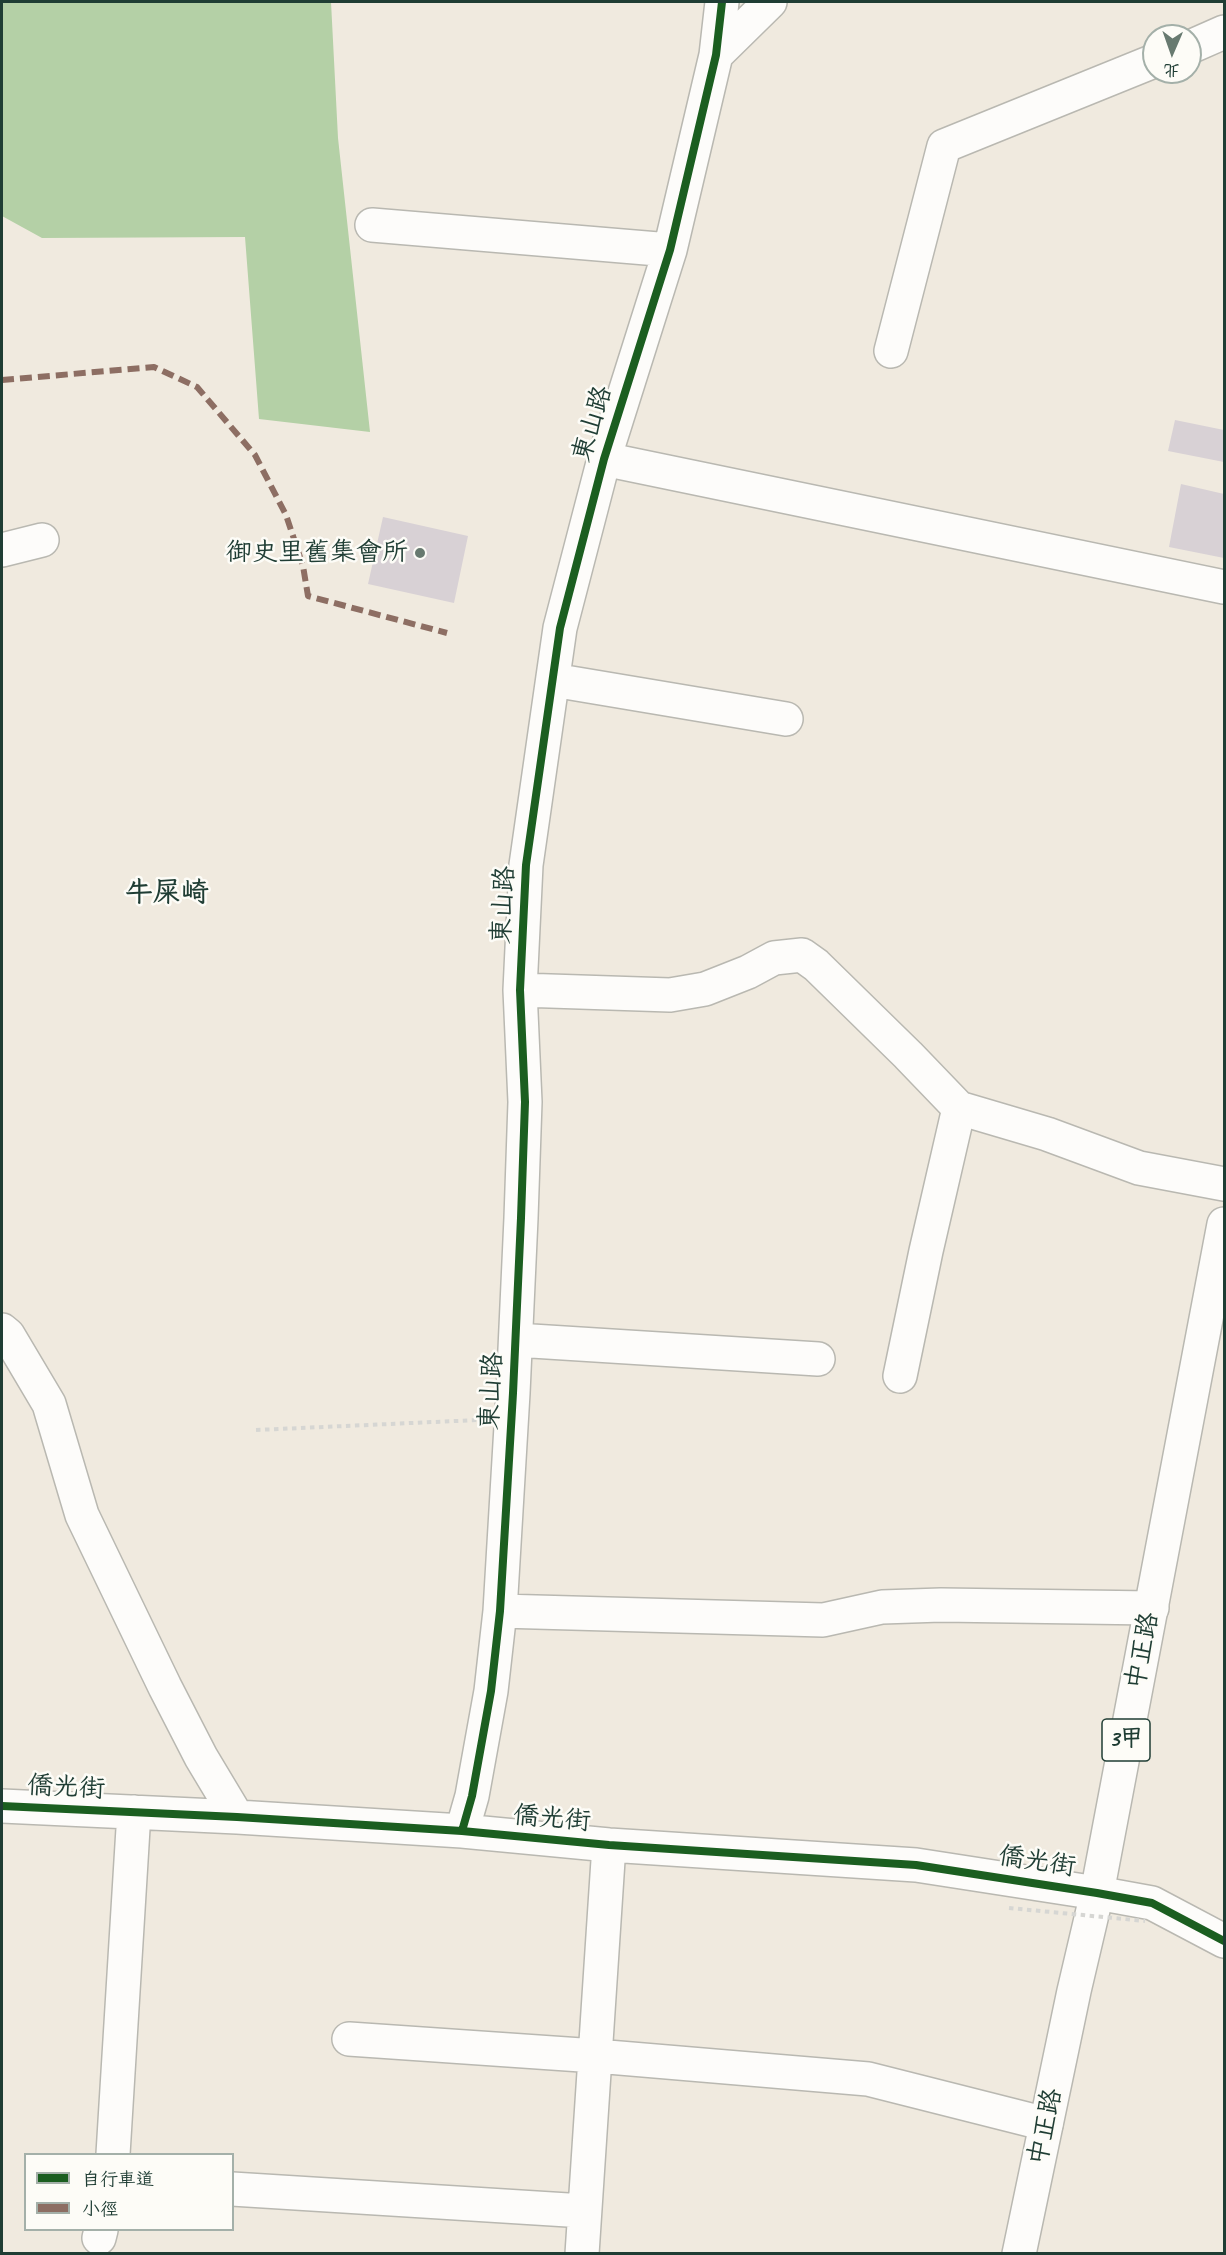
<!DOCTYPE html>
<meta charset="utf-8">
<style>
body{margin:0}
#map{position:relative;width:1226px;height:2255px;overflow:hidden;background:#f0eadf;font-family:Caveat,"LXGW WenKai TC",sans-serif}
canvas{display:block}
.frame{position:absolute;inset:0;border:3px solid #1f3d34;pointer-events:none}
.legend{position:absolute;left:24px;top:2153px;width:210px;height:78px;box-sizing:border-box;background:#fdfcf7;border:2px solid #a4b0a9;margin:0;padding:8px 10px;list-style:none;font-size:18px;color:#1f3d34}
.legend li{display:flex;align-items:center;gap:12px;height:30px}
.legend b{width:30px;border:2px solid #a4b0a9}
.north{position:absolute;left:1142px;top:24px;width:60px;height:60px;box-sizing:border-box;background:#fdfcf7;border:2px solid #a4b0a9;border-radius:50%;rotate:182deg;font-size:16px;font-weight:700;line-height:24px;text-align:center;color:#1f3d34}
.north::after{content:'';display:block;margin:auto;width:21px;height:27px;background:#687a70;clip-path:polygon(50% 0,100% 100%,50% 72%,0 100%)}
</style>
<div id="map">
<canvas width="1226" height="2255"></canvas>
<div class="frame"></div>
<ul class="legend">
<li><b style="height:8px;background:#1b5e20"></b>自行車道</li>
<li><b style="height:8px;background:#8d6e63"></b>小徑</li>
</ul>
<div class="north">北</div>
</div>
<script>
const ctx = document.querySelector('canvas').getContext('2d');
ctx.lineJoin = 'round';
function fillPath(path, color) { ctx.fillStyle = color; ctx.fill(path, 'evenodd'); }
const toPath = rows => new Path2D(rows.map(r => 'M' + r).join(''));
function trace(path, color, width, dash) { ctx.strokeStyle = color; ctx.lineWidth = width; ctx.lineCap = dash ? 'butt' : 'round'; ctx.setLineDash(dash || []); ctx.stroke(path); }
function label(font, color, halo, rows, align = 'center') {
  ctx.font = font + ' Caveat,"LXGW WenKai TC",sans-serif'; ctx.lineWidth = 5; ctx.setLineDash([]); ctx.textBaseline = 'middle'; ctx.strokeStyle = halo; ctx.fillStyle = color; for (const [text, x, y, turn = 0] of rows) {
    ctx.save(); ctx.translate(x, y); ctx.rotate((+turn || 0) * Math.PI / 180); ctx.textAlign = isNaN(turn) ? turn : align; if (halo) ctx.strokeText(text, 0, 0); ctx.fillText(text, 0, 0); ctx.restore();
  }
}
fillPath(toPath([
 [2,2,331,2,338,138,370,432,259,419,245,237,42,238,2,216]
]), '#b4d0a6');
fillPath(toPath([
 [1175,420,1224,430,1224,462,1168,451],
 [1181,484,1224,494,1224,558,1169,547],
 [383,517,468,536,454,603,368,584]
]), '#d8d1d5');
const minor = toPath([
 [1190,47,1224,32],
 [716,55,770,2],
 [372,225,670,250],
 [891,351,944,146,1154,61],
 [604,459,1224,587],
 [2,550,42,540],
 [553,680,786,719],
 [520,990,670,995,705,989,748,972,774,958,802,955,816,965,908,1055,959,1108,1047,1134,1139,1168,1224,1184],
 [2,1330,8,1335,49,1404,82,1515,165,1687,201,1757,237,1817],
 [516,1340,818,1359],
 [900,1376,926,1251,959,1108],
 [500,1611,823,1620,882,1607,941,1605,1152,1608],
 [2,1806,237,1817,462,1831,609,1845,916,1865,1097,1893,1152,1903,1224,1941],
 [462,1831,472,1796,491,1691,500,1611,513,1393,521,1218,525,1102,520,990,526,865,560,628,604,459,670,250,716,55,722,2],
 [349,2039,596,2056,868,2079,1046,2124],
 [113,2154,134,1812],
 [232,2189,584,2211],
 [99,2238,101,2230],
 [582,2254,609,1845]
]);
const major = toPath([
 [1019,2254,1074,1991,1097,1893,1224,1224]
]);
trace(minor, '#b9b8b1', 36);
trace(major, '#b9b8b1', 36);
trace(toPath([
 [256,1430,478,1420]
]), '#d6d6d3', 4, [4.5, 4.5]);
trace(minor, '#fdfcfa', 33);
trace(major, '#fdfcfa', 33);
trace(toPath([
 [1009,1908,1145,1921]
]), '#d6d6d3', 4, [4.5, 4.5]);
trace(toPath([
 [2,380,154,367,197,387,255,455,286,515,303,566,308,596,447,633]
]), '#8d6e63', 6, [12, 6]);
trace(toPath([
 [2,1806,237,1817,462,1831,609,1845,916,1865,1097,1893,1152,1903,1224,1941],
 [462,1831,472,1796,491,1691,500,1611,513,1393,521,1218,525,1102,520,990,526,865,560,628,604,459,670,250,716,55,722,2]
]), '#1b5e20', 8);
for (const [x, y, r, color] of [
 [420,553,6,"#687a70"]
]) { const dot = new Path2D(); dot.arc(x, y, r, 0, 2 * Math.PI); ctx.fillStyle = color; ctx.fill(dot); trace(dot, '#fdfcf7', 2); }
for (const [x, y, w] of [
 [1126,1740,48]
]) { const box = new Path2D(); box.roundRect(x - w / 2, y - 21, w, 42, 4.5); ctx.fillStyle = '#fdfcf7'; ctx.fill(box); trace(box, '#1f3d34', 1.5); }
label('bold 24px', '#1f3d34', null, [
 ["3甲",1126,1740]
]);
label('26px', '#1f3d34', '#fdfcf7', [
 ["東山路",593,424,-73],
 ["東山路",504,905,-87],
 ["東山路",492,1391,-87],
 ["中正路",1143,1651,-79],
 ["僑光街",66,1788,3],
 ["僑光街",552,1819,5],
 ["僑光街",1037,1862,9],
 ["中正路",1046,2127,-78]
]);
label('26px', '#1f3d34', '#fdfcf7', [
 ["御史里舊集會所",408,553]
], 'right');
label('bold 28px', '#1f3d34', '#fdfcf7', [
 ["牛屎崎",167,894]
]);
</script>
